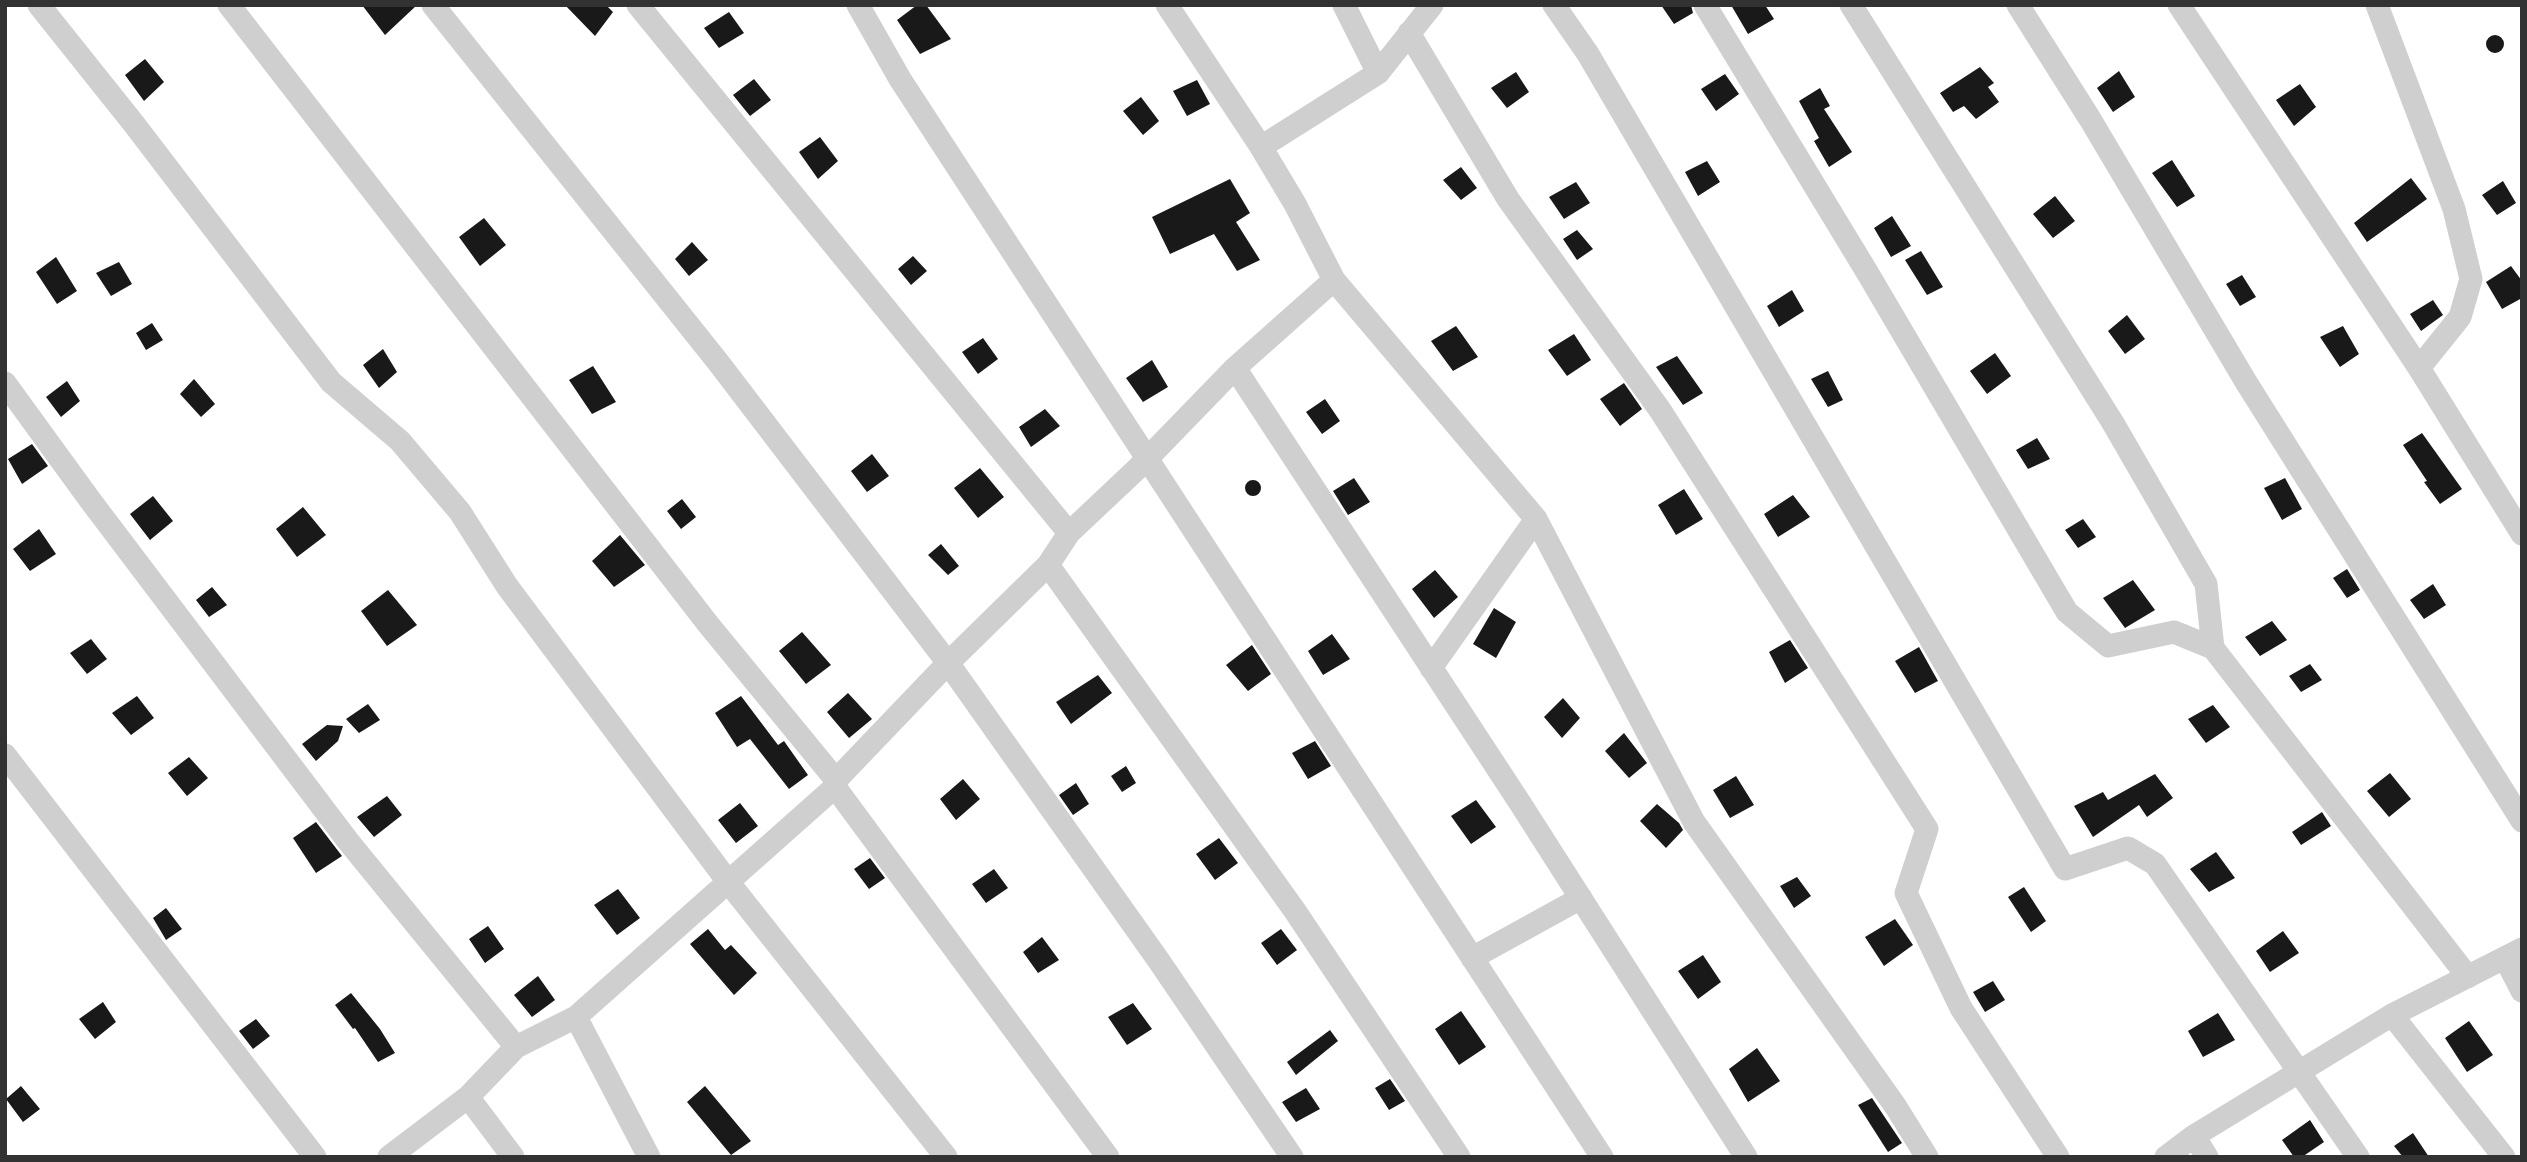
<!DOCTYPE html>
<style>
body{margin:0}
#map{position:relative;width:2527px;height:1162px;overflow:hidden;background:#fff;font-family:Raleway,sans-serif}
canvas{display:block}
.frame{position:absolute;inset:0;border:7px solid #323232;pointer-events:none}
</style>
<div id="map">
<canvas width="2527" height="1162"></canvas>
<div class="frame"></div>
</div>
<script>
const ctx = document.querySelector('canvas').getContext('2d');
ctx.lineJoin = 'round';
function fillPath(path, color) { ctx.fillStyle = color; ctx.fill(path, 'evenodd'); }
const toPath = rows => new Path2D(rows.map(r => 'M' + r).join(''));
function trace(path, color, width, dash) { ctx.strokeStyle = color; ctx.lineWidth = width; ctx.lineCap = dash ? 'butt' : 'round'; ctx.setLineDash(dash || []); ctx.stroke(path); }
fillPath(toPath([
 [362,5,417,5,385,35],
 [565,5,606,5,613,12,595,36],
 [917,5,926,5,951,39,920,54,897,20],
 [1661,5,1691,5,1693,13,1674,24],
 [1731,5,1765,5,1774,19,1748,34],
 [729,12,744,33,719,48,704,28],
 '2486 44a9 9 0 1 1 18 0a9 9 0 1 1-18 0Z',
 [145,59,164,82,144,101,125,75],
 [1980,67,1994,83,1988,87,1999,102,1976,119,1964,106,1953,112,1940,93],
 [2119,71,2135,97,2113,112,2097,88],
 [1516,72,1529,92,1507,108,1491,88],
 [1725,74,1739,94,1716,111,1701,89],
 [754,79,771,100,750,116,733,95],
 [1197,80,1210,104,1187,116,1173,91],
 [2300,84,2316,107,2294,126,2276,100],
 [1820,88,1830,106,1824,109,1852,152,1829,167,1814,141,1819,138,1799,101],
 [1141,97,1159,121,1143,135,1123,111],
 [820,137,838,161,818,179,799,152],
 [2172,160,2195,196,2177,207,2152,173],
 [1707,161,1720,182,1698,196,1685,172],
 [1461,167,1477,188,1461,200,1443,180],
 [2411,178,2427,199,2367,242,2354,223],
 [1230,179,1250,213,1236,222,1260,260,1237,271,1214,234,1170,254,1152,217],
 [2503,181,2516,203,2497,215,2482,195],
 [1576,182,1590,203,1564,219,1549,197],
 [2055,196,2075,221,2053,238,2033,214],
 [1892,216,1911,246,1891,257,1874,228],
 [484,218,506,245,480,266,459,237],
 [1577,230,1593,249,1577,260,1563,239],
 [692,242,708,260,689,276,675,259],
 [1921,251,1943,287,1927,295,1905,260],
 [913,256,927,271,911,285,898,269],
 [56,257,77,291,57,304,36,272],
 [119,262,132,284,111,296,96,273],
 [2511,266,2522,281,2522,298,2502,309,2486,282],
 [2242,275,2256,297,2240,306,2226,284],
 [1792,290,1804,311,1779,327,1767,306],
 [2433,300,2443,315,2421,331,2410,314],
 [2127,315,2145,339,2125,354,2108,331],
 [152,323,163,340,146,350,136,333],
 [1456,326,1478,357,1453,371,1431,341],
 [2343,326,2359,354,2340,367,2320,337],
 [1574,334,1591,360,1567,376,1548,350],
 [983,338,998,359,978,374,962,352],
 [383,349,397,372,379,388,363,365],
 [1995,353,2011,376,1987,394,1970,371],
 [1677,356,1703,393,1683,405,1656,367],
 [1152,360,1168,387,1143,402,1126,378],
 [593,366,616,402,592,414,569,380],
 [1828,371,1843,400,1828,407,1811,379],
 [194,379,215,404,201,417,180,394],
 [67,381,80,401,61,417,46,397],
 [1624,383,1642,409,1620,426,1600,399],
 [1325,399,1340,421,1322,434,1306,412],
 [1045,409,1060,426,1031,447,1019,427],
 [2422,433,2462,489,2440,504,2424,482,2427,481,2403,445],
 [2037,438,2050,459,2028,469,2016,450],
 [32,444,48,466,22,484,8,459],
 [872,454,889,476,867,492,851,471],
 [980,468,1004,497,978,518,954,488],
 [1354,478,1370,502,1348,515,1333,491],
 [2285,478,2302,509,2282,520,2264,488],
 '1245 488a8 8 0 1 1 16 0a8 8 0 1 1-16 0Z',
 [1684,489,1703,519,1676,535,1658,505],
 [1793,495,1810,517,1778,537,1764,514],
 [153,496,173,521,150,540,130,514],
 [682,499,696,517,681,529,667,511],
 [303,507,326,535,297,557,276,529],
 [2083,519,2096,537,2078,548,2065,530],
 [39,529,56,554,30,571,13,549],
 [620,535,645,565,614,587,592,561],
 [941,544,959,566,948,575,928,555],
 [2347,569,2360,590,2347,598,2333,578],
 [1435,570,1458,597,1434,618,1412,589],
 [2133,580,2155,610,2125,628,2103,598],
 [2433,584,2446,605,2424,619,2410,600],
 [212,587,227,605,209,617,196,600],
 [388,590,417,625,387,646,361,611],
 [1494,608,1516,622,1496,658,1473,644],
 [2272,621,2287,640,2260,656,2245,637],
 [802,632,831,665,806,684,779,651],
 [1332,634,1350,659,1323,675,1308,651],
 [91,639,107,659,87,674,70,653],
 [1790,640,1808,668,1785,683,1769,652],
 [1252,645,1271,674,1248,691,1226,665],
 [1919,647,1938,681,1915,693,1895,661],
 [2310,664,2322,680,2301,692,2289,676],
 [1098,675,1112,693,1071,724,1056,702],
 [848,693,872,719,849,738,827,712],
 [137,696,154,718,131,735,112,713],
 [741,696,778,745,784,741,808,775,789,789,750,739,737,747,715,713],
 [1563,698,1580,718,1562,738,1544,717],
 [368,704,380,720,359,733,346,719],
 [2213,705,2230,727,2206,743,2188,719],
 [327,725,343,726,338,741,316,761,302,744],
 [1624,733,1647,763,1629,778,1605,751],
 [1315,741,1331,766,1308,779,1292,753],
 [189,757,208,778,187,796,168,773],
 [1126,766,1136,783,1122,792,1111,776],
 [2390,773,2411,799,2389,817,2367,791],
 [2155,774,2173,798,2147,817,2139,805,2093,837,2074,806,2103,792,2108,800],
 [1736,776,1754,805,1730,818,1713,790],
 [963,779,980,799,956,820,940,799],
 [1076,783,1089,804,1073,815,1059,795],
 [387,796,402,815,374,837,357,817],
 [1476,800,1496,827,1471,844,1451,816],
 [740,803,758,826,736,843,718,820],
 [1657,804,1679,823,1683,830,1666,848,1640,821],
 [2322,812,2331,826,2301,845,2292,832],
 [316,822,342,856,316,873,293,838],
 [1219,838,1238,863,1215,880,1196,854],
 [2216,852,2235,878,2209,892,2190,869],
 [870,858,885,878,869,889,854,869],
 [994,869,1008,888,986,903,972,884],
 [1797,877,1811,896,1794,908,1780,886],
 [2024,887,2046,921,2031,932,2008,897],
 [618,889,640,918,617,935,594,905],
 [166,908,182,929,166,940,153,918],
 [1895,919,1913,945,1884,966,1865,937],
 [488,926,504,949,485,963,469,939],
 [708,929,725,950,731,945,757,973,734,995,690,944],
 [1281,929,1297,950,1277,965,1261,943],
 [2283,931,2299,953,2270,972,2256,951],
 [1042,937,1059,960,1038,973,1023,952],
 [1703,955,1721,982,1698,999,1678,971],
 [538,976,555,1000,532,1017,514,995],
 [1993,981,2005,1000,1985,1012,1973,992],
 [351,993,380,1029,395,1053,378,1062,355,1028,353,1029,335,1005],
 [103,1002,116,1022,95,1039,79,1019],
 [1133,1003,1152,1029,1127,1045,1108,1017],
 [1461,1011,1486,1047,1459,1065,1435,1029],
 [2218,1013,2235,1040,2203,1057,2188,1031],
 [256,1019,270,1036,253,1049,239,1031],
 [2469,1021,2493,1055,2467,1072,2445,1038],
 [1330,1030,1338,1041,1296,1075,1287,1062],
 [1757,1048,1780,1081,1748,1102,1729,1069],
 [1390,1079,1405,1101,1389,1110,1375,1088],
 [21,1086,40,1109,23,1122,6,1099],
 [705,1086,751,1141,731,1155,687,1102],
 [1306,1088,1320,1109,1296,1122,1282,1102],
 [1872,1098,1902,1143,1888,1152,1858,1105],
 [2310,1120,2324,1142,2302,1157,2294,1157,2282,1140],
 [2413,1133,2429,1157,2403,1157,2394,1146]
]), '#191919');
trace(toPath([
 [39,5,134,124,331,382,400,441,460,512,507,586,729,883,946,1157],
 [229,5,708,624,836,780],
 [433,5,718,362,948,663,1159,961,1292,1157],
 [638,5,1069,533],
 [858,5,900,79,1602,1157],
 [1167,5,1261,147,1295,204,1334,280,1536,519,1694,822,1896,1107,1927,1157],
 [1344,5,1378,73],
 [1554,5,1588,54,2065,869,2128,848,2155,864,2358,1157],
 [1705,5,1867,272,2067,612,2108,646,2174,632,2213,648],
 [1851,5,2113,423,2206,584,2213,648,2468,977],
 [2018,5,2090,119,2246,382,2522,821],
 [2179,5,2419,368,2522,534],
 [2377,5,2454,209,2471,279,2460,317,2419,368],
 [1409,33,1508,199,1660,410,1927,829,1906,893,1961,1008,2058,1157],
 [1261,147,1378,73,1432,5],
 [1235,368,1520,803,1746,1157],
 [5,383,90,500,348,841,516,1047],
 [1048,565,1295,911,1459,1157],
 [1431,668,1536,519],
 [5,755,315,1157],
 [835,787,1108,1157],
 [1472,958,1581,898],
 [2505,958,2522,991],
 [2392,1015,2504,1157],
 [576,1017,649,1157],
 [468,1097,513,1157],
 [2194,1136,2207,1157],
 [389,1157,468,1097,516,1047,576,1017,835,787,836,780,948,663,1048,565,1069,533,1138,468,1235,368,1334,280],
 [2166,1157,2194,1136,2392,1015,2522,949]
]), '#cfcfcf', 23);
</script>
